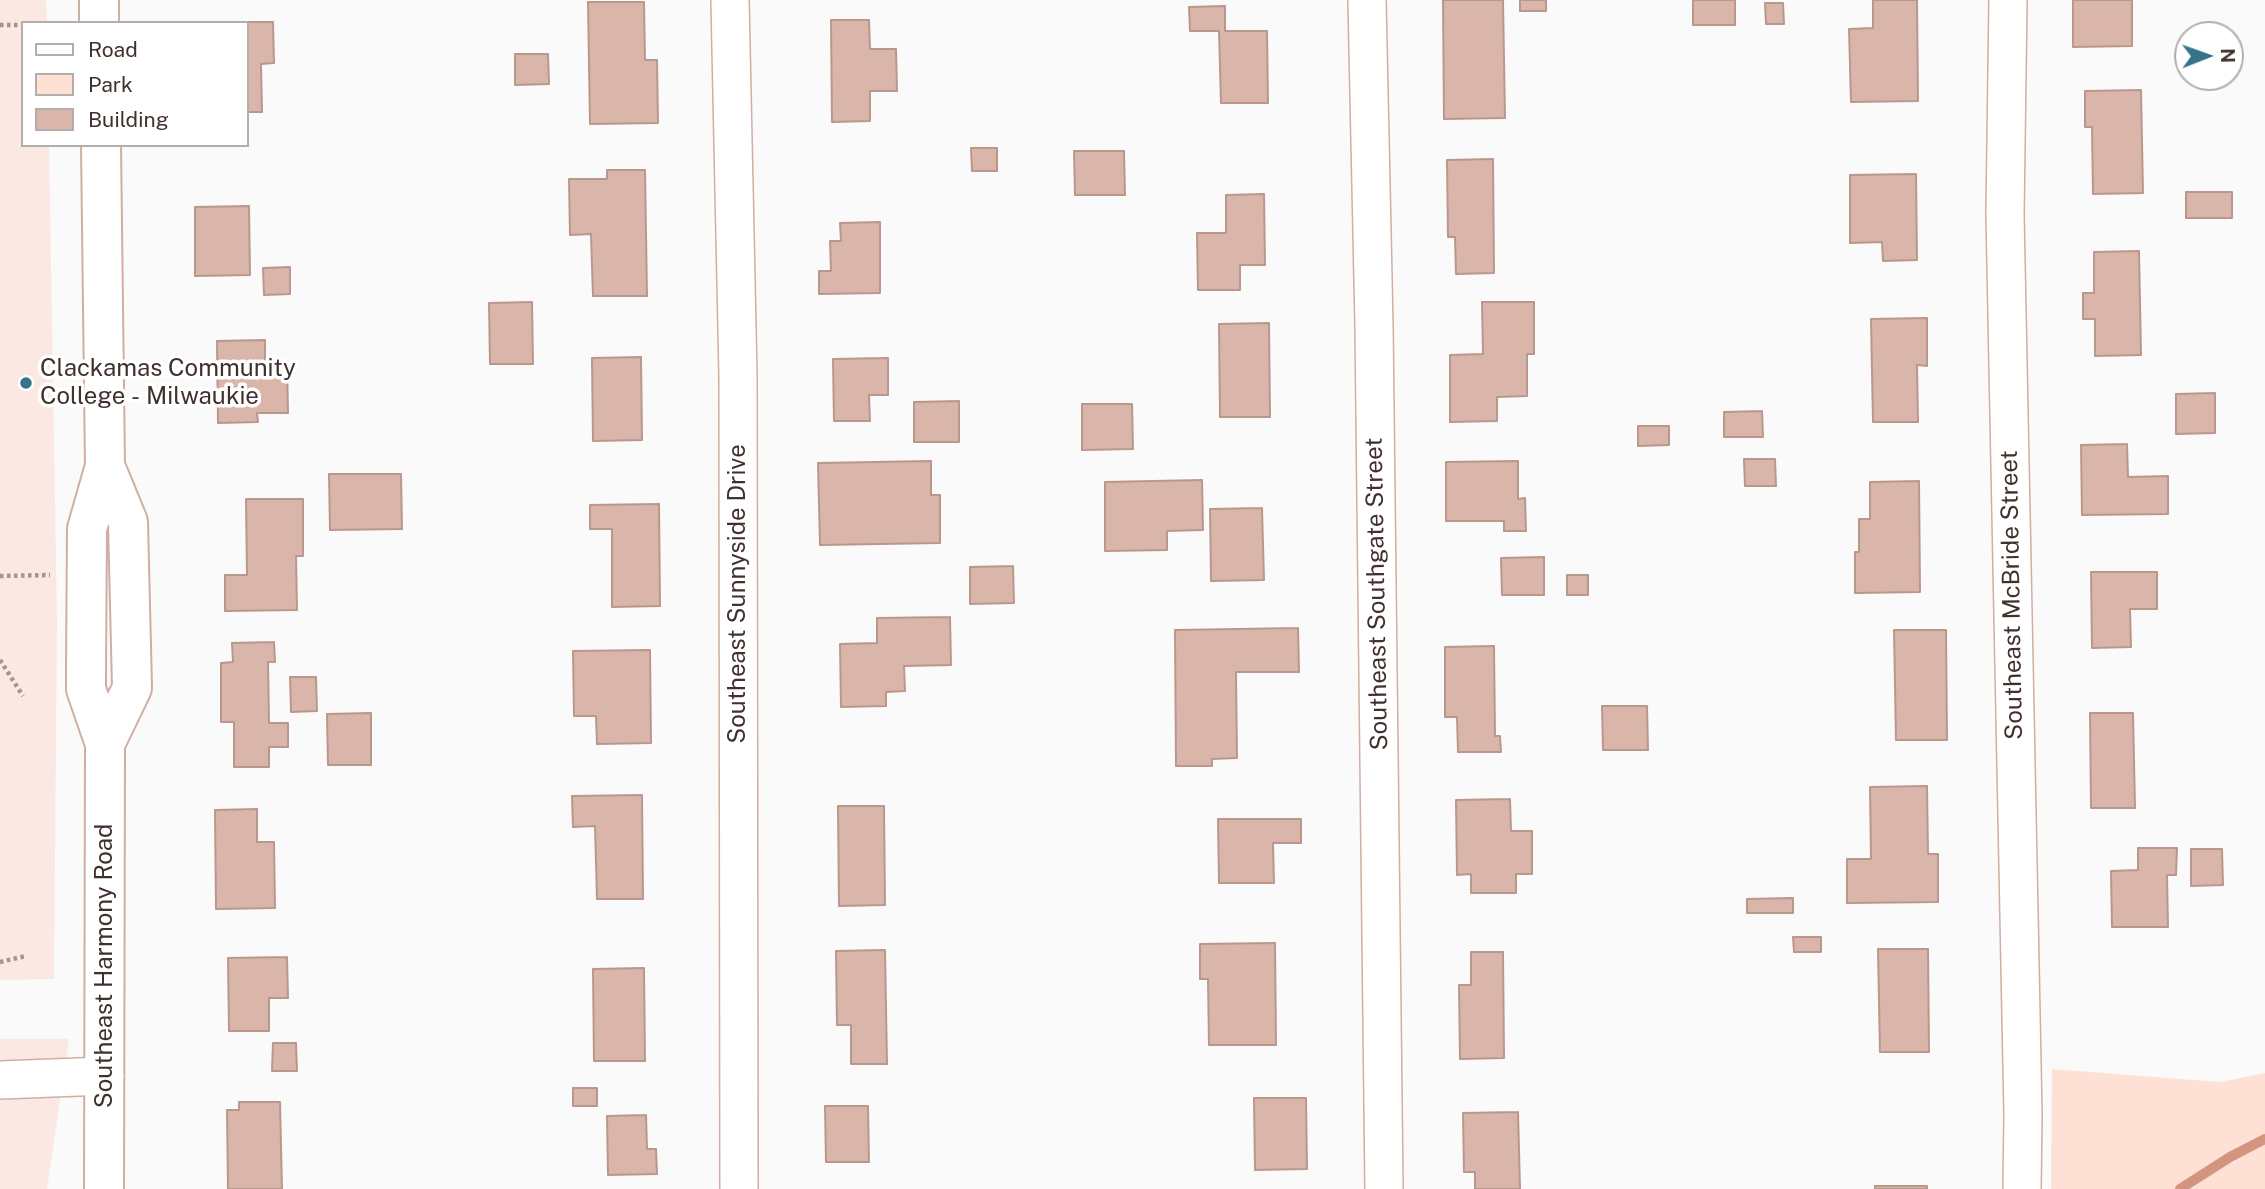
<!DOCTYPE html>
<style>
body{margin:0}
#map{position:relative;width:2265px;height:1189px;overflow:hidden;background:#fafafa;font-family:"Public Sans",sans-serif}
canvas{display:block}
.legend{position:absolute;left:21px;top:21px;width:228px;height:126px;box-sizing:border-box;background:#fff;border:2px solid #b3adab;margin:0;padding:9px 12px;list-style:none;font-size:21px;color:#40312d}
.legend li{display:flex;align-items:center;gap:14px;height:35px}
.legend b{width:35px;border:2px solid #b3adab}
.north{position:absolute;left:2174px;top:21px;width:70px;height:70px;box-sizing:border-box;background:#fff;border:2px solid #b3adab;border-radius:50%;rotate:89deg;font-size:19px;font-weight:700;line-height:28px;text-align:center;color:#40312d}
.north::after{content:'';display:block;margin:auto;width:24px;height:32px;background:#357389;clip-path:polygon(50% 0,100% 100%,50% 72%,0 100%)}
</style>
<div id="map">
<canvas width="2265" height="1189"></canvas>
<ul class="legend">
<li><b style="height:9px;background:#fff"></b>Road</li>
<li><b style="height:19px;background:#ffe0d5"></b>Park</li>
<li><b style="height:19px;background:#dab5aa"></b>Building</li>
</ul>
<div class="north">N</div>
</div>
<script>
const ctx = document.querySelector('canvas').getContext('2d');
ctx.lineJoin = 'round';
function fillPath(path, color) { ctx.fillStyle = color; ctx.fill(path, 'evenodd'); }
const toPath = rows => new Path2D(rows.map(r => 'M' + r).join(''));
function trace(path, color, width, dash) { ctx.strokeStyle = color; ctx.lineWidth = width; ctx.lineCap = dash ? 'butt' : 'round'; ctx.setLineDash(dash || []); ctx.stroke(path); }
function label(font, color, halo, rows, align = 'center') {
  ctx.font = font + ' "Public Sans",sans-serif'; ctx.lineWidth = 7; ctx.setLineDash([]); ctx.textBaseline = 'middle'; ctx.strokeStyle = halo; ctx.fillStyle = color; for (const [text, x, y, turn = 0] of rows) {
    ctx.save(); ctx.translate(x, y); ctx.rotate((+turn || 0) * Math.PI / 180); ctx.textAlign = isNaN(turn) ? turn : align; if (halo) ctx.strokeText(text, 0, 0); ctx.fillText(text, 0, 0); ctx.restore();
  }
}
fillPath(toPath([
 [0,0,46,0,47,23,23,23,23,145,49,145,57,620,54,979,0,980],
 [0,1039,69,1039,47,1189,0,1189]
]), '#fbe8e2');
fillPath(toPath([
 [2052,1069,2220,1082,2265,1073,2265,1189,2051,1189]
]), '#ffe0d5');
trace(toPath([
 [2180,1189,2230,1157,2265,1139]
]), '#d49580', 10);
const building = toPath([
 [1443,0,1503,0,1505,118,1444,119,1443,0],
 [1520,0,1546,0,1546,11,1520,11,1520,0],
 [1693,0,1735,0,1735,25,1693,25,1693,0],
 [1873,0,1917,0,1918,101,1851,102,1849,29,1873,28,1873,0],
 [2073,0,2132,0,2132,46,2073,47,2073,0],
 [588,2,644,2,645,60,657,60,658,123,590,124,588,2],
 [1765,3,1783,3,1784,24,1766,24,1765,3],
 [1225,6,1225,31,1267,31,1268,103,1221,103,1219,31,1190,31,1189,7,1225,6],
 [831,20,869,20,870,49,896,49,897,91,870,91,870,121,832,122,831,20],
 [211,22,273,22,274,63,261,64,262,112,247,112,247,23,211,22],
 [515,54,548,54,549,84,515,85,515,54],
 [2141,90,2143,193,2093,194,2092,127,2085,127,2085,91,2141,90],
 [971,148,997,148,997,171,972,171,971,148],
 [1074,151,1124,151,1125,195,1075,195,1074,151],
 [1493,159,1494,273,1456,274,1455,237,1448,237,1447,160,1493,159],
 [607,170,645,170,647,296,593,296,591,234,570,235,569,179,607,179,607,170],
 [1916,174,1917,260,1883,261,1882,242,1850,243,1850,175,1916,174],
 [2186,192,2232,192,2232,218,2186,218,2186,192],
 [1264,194,1265,265,1240,265,1240,290,1198,290,1197,233,1226,233,1226,195,1264,194],
 [249,206,250,275,195,276,195,207,249,206],
 [880,222,880,293,819,294,819,271,831,271,830,241,841,241,840,223,880,222],
 [2139,251,2141,355,2095,356,2095,319,2083,319,2083,293,2094,293,2094,252,2139,251],
 [290,267,290,294,264,295,263,268,290,267],
 [532,302,533,364,490,364,489,303,532,302],
 [1482,302,1534,302,1534,354,1527,354,1527,396,1497,397,1497,421,1450,422,1450,355,1483,354,1482,302],
 [1927,318,1927,366,1917,365,1918,422,1873,422,1871,319,1927,318],
 [1269,323,1270,417,1220,417,1219,324,1269,323],
 [265,340,265,364,287,364,288,413,257,413,258,422,218,423,217,341,265,340],
 [641,357,642,440,593,441,592,358,641,357],
 [888,358,888,395,869,395,870,421,834,421,833,359,888,358],
 [2215,393,2215,433,2176,434,2176,394,2215,393],
 [959,401,959,442,914,442,914,402,959,401],
 [1082,404,1132,404,1133,449,1082,450,1082,404],
 [1762,411,1763,437,1724,437,1724,412,1762,411],
 [1638,426,1669,426,1669,445,1638,446,1638,426],
 [2127,444,2128,477,2168,476,2168,514,2082,515,2081,445,2127,444],
 [1744,459,1775,459,1776,486,1745,486,1744,459],
 [931,461,931,495,940,495,940,543,820,545,818,463,931,461],
 [1518,461,1518,499,1525,498,1526,531,1504,531,1504,521,1446,521,1446,462,1518,461],
 [329,474,401,474,402,529,330,530,329,474],
 [1202,480,1203,530,1167,531,1167,550,1105,551,1105,482,1202,480],
 [1919,481,1920,592,1855,593,1855,552,1859,552,1859,519,1870,519,1870,482,1919,481],
 [246,499,303,499,303,556,296,556,297,610,225,611,225,575,247,575,246,499],
 [659,504,660,606,612,607,612,529,590,529,590,505,659,504],
 [1262,508,1264,580,1211,581,1210,509,1262,508],
 [1544,557,1544,595,1502,595,1501,558,1544,557],
 [1013,566,1014,603,970,604,970,567,1013,566],
 [2091,572,2157,572,2157,609,2130,609,2131,647,2092,648,2091,572],
 [1567,575,1588,575,1588,595,1567,595,1567,575],
 [950,617,951,665,904,666,905,691,886,692,886,706,841,707,840,644,877,643,877,618,950,617],
 [1298,628,1299,672,1236,672,1237,758,1212,759,1212,766,1176,766,1175,630,1298,628],
 [1894,630,1946,630,1947,740,1896,740,1894,630],
 [274,642,275,662,268,662,269,723,288,723,288,747,269,747,269,767,234,767,234,722,221,722,221,663,233,662,232,643,274,642],
 [1494,646,1495,736,1500,736,1501,752,1458,752,1457,717,1445,717,1445,647,1494,646],
 [650,650,651,743,597,744,596,716,574,716,573,651,650,650],
 [290,677,316,677,317,711,291,712,290,677],
 [1602,706,1647,706,1648,750,1603,750,1602,706],
 [371,713,371,765,328,765,327,714,371,713],
 [2090,713,2133,713,2135,808,2091,808,2090,713],
 [1927,786,1928,854,1938,854,1938,902,1847,903,1847,859,1871,859,1870,787,1927,786],
 [642,795,643,899,597,899,595,826,573,827,572,796,642,795],
 [1510,799,1511,831,1532,831,1532,874,1516,874,1516,893,1471,893,1471,874,1457,875,1456,800,1510,799],
 [838,806,884,806,885,905,839,906,838,806],
 [257,809,257,842,274,842,275,908,216,909,215,810,257,809],
 [1218,819,1301,819,1301,843,1273,843,1274,883,1219,883,1218,819],
 [2138,848,2177,848,2176,875,2167,875,2168,927,2112,927,2111,871,2138,870,2138,848],
 [2191,849,2222,849,2223,885,2191,886,2191,849],
 [1793,898,1793,913,1747,913,1747,899,1793,898],
 [1793,937,1821,937,1821,952,1794,952,1793,937],
 [1275,943,1276,1045,1209,1045,1208,979,1200,979,1200,944,1275,943],
 [1878,949,1928,949,1929,1052,1880,1052,1878,949],
 [885,950,887,1064,851,1064,851,1025,837,1025,836,951,885,950],
 [1471,952,1503,952,1504,1058,1460,1059,1459,985,1471,985,1471,952],
 [287,957,288,998,269,998,269,1031,229,1031,228,958,287,957],
 [644,968,645,1061,594,1061,593,969,644,968],
 [273,1043,296,1043,297,1071,272,1071,273,1043],
 [573,1088,597,1088,597,1106,573,1106,573,1088],
 [1254,1098,1306,1098,1307,1169,1255,1170,1254,1098],
 [239,1102,280,1102,282,1189,228,1189,227,1110,239,1110,239,1102],
 [825,1106,868,1106,869,1162,826,1162,825,1106],
 [1518,1112,1520,1189,1475,1189,1475,1172,1464,1172,1463,1113,1518,1112],
 [646,1115,647,1149,656,1149,657,1174,608,1175,607,1116,646,1115],
 [1875,1186,1927,1186,1927,1189,1875,1189,1875,1186]
]);
fillPath(building, '#dab5aa');
trace(building, '#ba978c', 2);
const minor = toPath([
 [730,0,738,376,739,1189],
 [1367,0,1374,326,1384,1189],
 [2008,0,2005,214,2023,1115,2022,1189],
 [0,1080,105,1076]
]);
const major = toPath([
 [99,0,99,23],
 [101,145,105,466,87,529,86,670,86,689,105,744,104,1189],
 [105,466,128,522,132,688,105,744]
]);
trace(minor, '#d1aea2', 40);
trace(major, '#d1aea2', 42);
trace(toPath([
 [0,25,23,25],
 [0,576,50,575],
 [0,660,23,696],
 [0,962,26,956]
]), '#9d9694', 4.5, [3.5, 3.5]);
trace(minor, '#fff', 37);
trace(major, '#fff', 38);
for (const [x, y, r, color] of [
 [26,383,7,"#357389"]
]) { const dot = new Path2D(); dot.arc(x, y, r, 0, 2 * Math.PI); ctx.fillStyle = color; ctx.fill(dot); trace(dot, '#fff', 2.5); }
label('24px', '#40312d', '#fff', [
 ["Clackamas Community",40,369],
 ["College - Milwaukie",40,397]
], 'left');
label('24px', '#40312d', '#fff', [
 ["Southeast Sunnyside Drive",738,594,-90],
 ["Southeast Southgate Street",1377,594,-91],
 ["Southeast McBride Street",2012,595,-91],
 ["Southeast Harmony Road",105,966,-90]
]);
</script>
